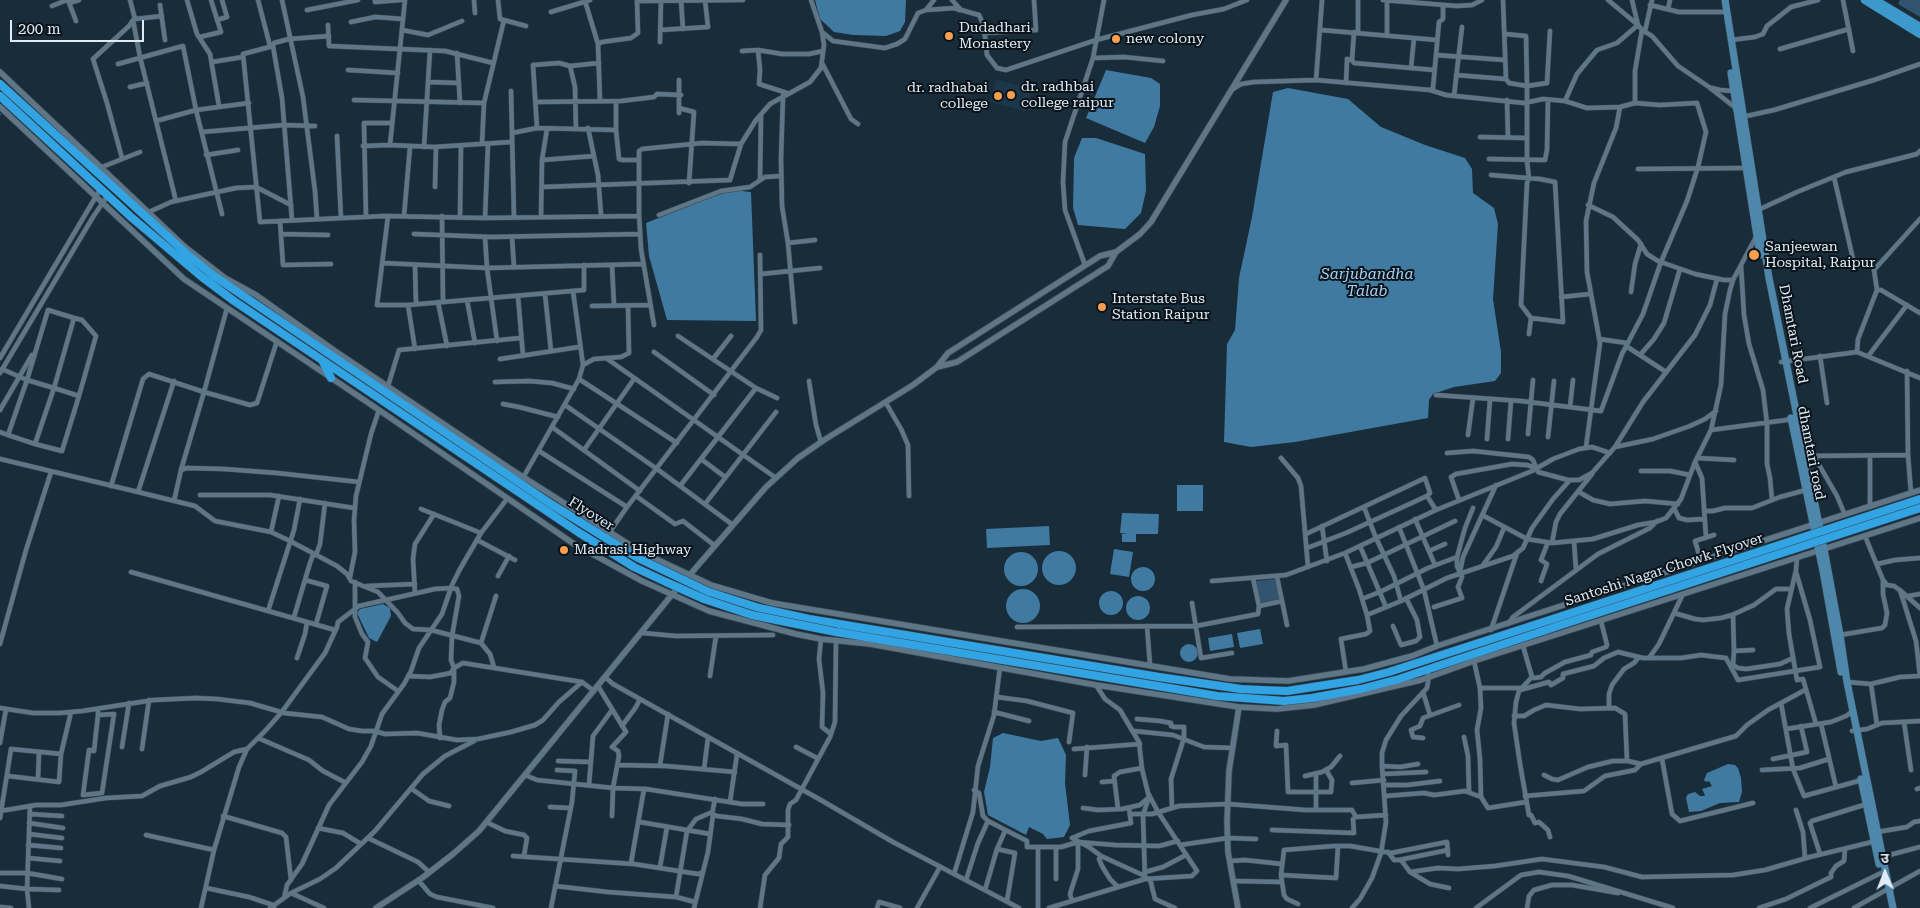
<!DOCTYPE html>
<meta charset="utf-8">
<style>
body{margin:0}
#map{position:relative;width:1920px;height:908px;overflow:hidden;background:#182c3a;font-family:"Roboto Serif","Noto Sans Devanagari",serif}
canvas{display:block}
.north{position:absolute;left:1860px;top:848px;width:50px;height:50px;-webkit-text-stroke:4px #0b131a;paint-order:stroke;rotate:359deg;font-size:14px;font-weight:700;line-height:20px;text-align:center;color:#dfecf5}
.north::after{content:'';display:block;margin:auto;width:18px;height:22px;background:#dfecf5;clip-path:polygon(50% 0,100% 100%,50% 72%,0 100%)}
.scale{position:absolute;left:10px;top:20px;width:134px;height:22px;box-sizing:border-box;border:2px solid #dfecf5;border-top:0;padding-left:6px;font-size:15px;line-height:18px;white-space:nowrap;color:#dfecf5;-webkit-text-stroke:4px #0b131a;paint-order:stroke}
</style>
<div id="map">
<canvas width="1920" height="908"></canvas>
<div class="north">उ</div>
<div class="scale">200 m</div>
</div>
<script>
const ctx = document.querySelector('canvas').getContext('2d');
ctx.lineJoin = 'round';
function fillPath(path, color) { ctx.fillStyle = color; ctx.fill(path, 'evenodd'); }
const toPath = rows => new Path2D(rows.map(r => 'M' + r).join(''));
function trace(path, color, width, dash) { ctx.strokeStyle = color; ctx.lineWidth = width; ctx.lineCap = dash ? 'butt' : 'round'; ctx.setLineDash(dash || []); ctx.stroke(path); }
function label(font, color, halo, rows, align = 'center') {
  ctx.font = font + ' "Roboto Serif",serif'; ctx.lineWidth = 4; ctx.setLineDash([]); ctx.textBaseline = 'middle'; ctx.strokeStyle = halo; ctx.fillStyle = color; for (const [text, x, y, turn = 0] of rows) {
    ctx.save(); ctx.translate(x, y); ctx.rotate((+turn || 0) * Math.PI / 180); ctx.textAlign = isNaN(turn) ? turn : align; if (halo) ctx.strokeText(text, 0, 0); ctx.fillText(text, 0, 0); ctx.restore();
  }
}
fillPath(toPath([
 [996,79,1032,89,1026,111,990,102]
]), '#1b3749');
fillPath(toPath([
 [1900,0,1920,0,1920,17,1898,4],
 [1274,579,1276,581,1279,597,1278,600,1260,603,1256,581]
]), '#31556e');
fillPath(toPath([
 [815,0,906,0,905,22,900,31,886,36,853,35,834,32,820,19],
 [1106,70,1151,78,1160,84,1160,106,1154,127,1145,143,1086,118],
 [1288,88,1348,99,1381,127,1425,145,1465,158,1472,169,1473,193,1494,208,1498,224,1493,299,1501,352,1501,373,1495,381,1454,387,1433,394,1429,400,1428,418,1295,442,1251,447,1224,442,1227,344,1235,330,1239,278,1252,217,1273,92],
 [1082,138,1096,138,1145,154,1146,191,1141,213,1125,229,1078,225,1073,208,1074,158],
 [733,190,751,192,756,321,667,320,649,256,646,223,709,198],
 [1177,485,1203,485,1203,511,1177,511],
 [1122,513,1159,514,1158,534,1136,534,1136,542,1122,542,1122,534,1128,534,1120,533],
 [1049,526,1050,545,987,548,986,529],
 [1114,549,1133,552,1129,577,1110,574],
 '1042 568a17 17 0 1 1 34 0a17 17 0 1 1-34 0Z',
 '1004 569a17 17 0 1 1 34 0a17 17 0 1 1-34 0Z',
 '1131 579a12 12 0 1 1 24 0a12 12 0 1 1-24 0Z',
 '1006 606a17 17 0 1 1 34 0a17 17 0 1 1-34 0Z',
 '1099 603a12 12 0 1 1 24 0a12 12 0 1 1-24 0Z',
 '1126 608a12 12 0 1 1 24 0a12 12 0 1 1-24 0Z',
 [383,604,390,608,391,616,377,642,369,638,357,613,360,609],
 [1260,629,1263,644,1240,648,1237,633],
 [1232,634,1234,647,1210,651,1208,638],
 '1180 653a9 9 0 1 1 18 0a9 9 0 1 1-18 0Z',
 [1003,733,1041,741,1058,738,1066,755,1065,783,1070,825,1064,837,1047,839,1043,834,1029,827,1026,835,988,815,984,792,990,767,993,738],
 [1728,764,1735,765,1738,768,1741,778,1742,792,1739,802,1720,803,1701,811,1689,812,1686,798,1688,794,1695,792,1700,796,1704,796,1705,795,1702,789,1712,786,1709,781,1706,782,1704,780,1707,773]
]), '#407aa1');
trace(toPath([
 [0,115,1,114]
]), '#407aa1', 1);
const minor = toPath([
 [68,0,76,21],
 [130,0,135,19,133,20,140,57,176,201],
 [187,0,197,34,210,54,219,106],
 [258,0,270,46],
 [282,0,303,97,315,191,317,219],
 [375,0,375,2,401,0],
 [405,0,390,145,434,147,511,142],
 [474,0,475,13],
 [498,0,500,19,526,26],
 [681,0,683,29],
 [811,0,822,32,833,41,885,48,897,44,905,39,918,13,926,10,934,0],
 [952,0,961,10,979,15,984,26,987,55,997,68,1006,70,1096,40,1192,15,1224,9,1247,0],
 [1383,0,1457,6,1472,5,1482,0],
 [1387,0,1387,35],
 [1503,0,1506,79,1509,83,1527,86,1527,161,1529,178,1527,183,1521,305,1531,318],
 [1632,0,1638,25,1642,30,1652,36,1678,66,1709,87,1737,109],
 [1843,0,1853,51],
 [585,1,598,44],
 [637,1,743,0],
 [69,3,79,0],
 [160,5,165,40],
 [1650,5,1679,12,1723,12],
 [52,6,67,0],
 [1668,9,1670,0],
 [307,10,358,0],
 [926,10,955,8,959,10],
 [551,12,590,0],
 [135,19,162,16],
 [217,20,227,17,222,0],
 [351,22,375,17,403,19],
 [328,25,329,46,445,51,493,63],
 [402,30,428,35,462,21],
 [660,30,708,27,705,0],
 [1321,30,1437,40],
 [1645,31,1652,0],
 [1354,32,1352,60,1354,63,1434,70],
 [1358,32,1358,0],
 [984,33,1036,30,1034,0],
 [1505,34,1526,36,1527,86,1547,83,1550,31],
 [329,36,289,39,274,43,273,46,243,54,260,222,385,216,484,218,639,216],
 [200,37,221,32,211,0],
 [1731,40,1755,37,1763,34,1767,26,1791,7,1818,0],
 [660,42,661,0],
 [273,46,282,98,292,220],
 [1780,49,1849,29],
 [758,50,760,70,759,84,787,93],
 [742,51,758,50,782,54,809,54,823,51],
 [457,53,460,103],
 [1436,55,1505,60],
 [1093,58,1124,57,1163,61],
 [212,62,243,57],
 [822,63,851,119,858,124],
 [118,64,183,46,196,110,222,214],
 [570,66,575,87,576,129],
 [1411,68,1414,38],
 [348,70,398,73],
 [1456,75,1506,79],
 [1316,80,1322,0],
 [428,82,459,83],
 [1346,83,1347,61,1347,59,1352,60],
 [130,87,147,83],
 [1712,88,1720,90,1733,91],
 [1233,89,1241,84,1254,82,1316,80,1430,90,1446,95,1524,103,1543,99,1565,101],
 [1430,90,1433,88,1439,22,1443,19,1443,5],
 [511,91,514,217],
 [783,95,781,159,782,206,788,243,795,322],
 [1454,96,1462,27],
 [354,100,484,103,482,144],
 [1507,100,1508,138],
 [600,101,598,44,602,42,631,38,638,33,637,0],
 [616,101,616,130,619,159,623,160,639,160],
 [536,102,621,101,654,97,657,94,681,95],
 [484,103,504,20],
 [1635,103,1635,71,1642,30],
 [679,108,694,112,689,183],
 [679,113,679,80],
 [1742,117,1774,110,1874,80,1920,64],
 [156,121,196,110,249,103],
 [537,128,533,65,559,63,570,66,599,63],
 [588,128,598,175,601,215],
 [202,132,284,125,315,126],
 [512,133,537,128,616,130],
 [337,136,341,218],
 [1480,137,1527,138],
 [363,146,390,145],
 [424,147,430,50],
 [206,155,238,150],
 [122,158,107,103,93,59,129,26,133,20],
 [1489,159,1545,160,1547,150,1548,100],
 [542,160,594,156],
 [102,167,140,152],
 [1638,169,1747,168],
 [1491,175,1540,179,1555,182,1563,322,1531,318,1529,334],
 [1834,177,1853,259],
 [760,180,761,115],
 [435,187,436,147],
 [542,187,730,180,741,144,756,120,770,104,810,82,821,68,824,45,822,32],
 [1588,205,1613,217,1638,240,1647,254,1658,261,1695,274,1724,280,1733,280],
 [1758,210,1797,192,1846,172,1917,154,1920,151],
 [149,212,171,202,203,195,236,188,256,187,291,205],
 [659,215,721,191,750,187,765,177,781,176],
 [388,216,377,305,408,305,584,290,584,265],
 [404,216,410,147],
 [442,216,443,302],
 [541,216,542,160,547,129],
 [366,217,364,123,392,123],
 [460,217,461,146],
 [485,218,488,144],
 [280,221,283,265,331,264],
 [281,234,328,235],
 [414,234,491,237,640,234],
 [485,237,487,268,497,341],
 [512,237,514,267],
 [788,243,815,240],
 [383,263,487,268,643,264],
 [415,265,416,304],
 [612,265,614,306],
 [1085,265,1065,210,1063,182,1065,142,1093,58,1104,0],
 [1741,266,1744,315,1749,344,1763,390,1767,424,1767,464,1770,478,1772,500],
 [761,274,820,268],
 [1877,290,1881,290,1920,313],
 [573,291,583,365],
 [1631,292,1635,264,1641,244],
 [545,294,551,351],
 [518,296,523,356],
 [1561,297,1590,294],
 [467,300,475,343],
 [438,302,447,346],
 [408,305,415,349],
 [592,306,650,305],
 [227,308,204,392,250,405,257,403,277,341],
 [654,325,641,249,639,213,639,151,642,149,702,143,741,144],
 [678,336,756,388,777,398],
 [1599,339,1627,343],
 [1626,346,1666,372],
 [654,352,714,395],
 [1857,352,1858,339,1877,290,1874,270,1920,219],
 [1640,355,1654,339,1664,323,1680,269],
 [1869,355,1907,305],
 [1820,356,1827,403],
 [0,358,101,188],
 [606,358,776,478],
 [500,359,579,347],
 [713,359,731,336],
 [1781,362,1857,352,1920,378],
 [2,369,20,377,27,380,54,388,79,396,96,336,82,320,74,318,48,310,27,380,8,435,35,444,54,388,74,318],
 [1907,371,1908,455,1911,493],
 [0,373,93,217,108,195],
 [579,379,677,443],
 [174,381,138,492,195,506,215,521,271,532,290,541,337,566,347,574,351,581,378,592,398,613,405,623,413,629,431,630,481,643,490,654,494,667],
 [809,381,816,425,821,442],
 [495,382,529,381,552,383,574,389],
 [388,386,399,350,520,338],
 [1436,395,1521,401,1601,411,1622,354,1643,314,1661,262,1687,201,1698,167,1706,132,1697,103,1660,105,1635,103,1620,107,1587,108,1565,101,1577,74,1597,50,1617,43,1638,25,1608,0],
 [886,403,901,429,908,445,909,496],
 [503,404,519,407,558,417],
 [565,405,657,469,733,525],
 [1570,407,1573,380],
 [0,410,32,355],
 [552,427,640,491],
 [1711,430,1794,419],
 [0,432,8,435],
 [1528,434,1533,380],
 [1468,435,1473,398],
 [1548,437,1554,381],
 [1487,439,1490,399],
 [1508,439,1511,401],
 [35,444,62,451,79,396],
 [1586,447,1600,343,1587,272,1586,221,1594,183,1616,128,1620,107],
 [1615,447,1653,439,1690,426,1705,419,1716,411],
 [584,450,634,379],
 [539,451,627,507],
 [1447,453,1473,451,1529,457,1533,460,1538,472,1568,480,1579,480,1592,473,1615,447,1643,402,1695,335,1710,305,1717,279],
 [1805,456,1908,455],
 [1814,456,1837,496,1845,515],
 [1281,458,1298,478,1301,486,1308,567],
 [1697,458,1734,460],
 [0,459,138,492],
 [701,459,725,477],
 [1695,462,1702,478,1706,537],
 [1641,471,1670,471,1690,475],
 [524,476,579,379,583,365,594,359,621,357,629,353,628,306],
 [111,486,143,379,149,374,204,392,181,470,187,468,224,469,277,473,359,482],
 [680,486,756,388],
 [1579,492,1593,500,1610,504,1645,501,1678,504],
 [200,495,270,495,354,508],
 [636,496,675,524,683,521,714,545],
 [1427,496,1436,510],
 [1459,500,1451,477,1456,474,1512,464,1527,465,1536,468],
 [174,501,181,470],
 [705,504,776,412],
 [1364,507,1376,538,1394,576,1401,601],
 [1870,507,1870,456],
 [1674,508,1679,518,1687,520,1704,519],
 [421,509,481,533],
 [1704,511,1713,511,1725,508,1752,508,1780,497,1806,490],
 [1482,515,1527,539,1552,543,1593,539,1638,525,1656,522,1666,518,1681,499,1695,462,1711,430,1721,385,1725,314,1730,290,1733,280,1757,235],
 [1415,519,1435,565],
 [1322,526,1327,561],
 [1399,527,1424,590,1437,646],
 [271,532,279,496],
 [609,533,627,507,757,337,761,330,760,255],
 [1306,534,1425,478,1430,493,1427,496,1346,533,1307,548],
 [1865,536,1883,580,1887,585,1894,586,1901,591,1920,608],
 [477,540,515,560],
 [1574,541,1576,570],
 [1552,543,1556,522,1560,514,1592,474],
 [1360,546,1386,607],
 [1429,551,1445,544],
 [1345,553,1359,589,1367,615,1370,631,1366,634,1341,639,1346,672],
 [1797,558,1796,570,1787,609,1789,634,1797,680,1803,679,1816,724],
 [1701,561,1695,541,1714,535],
 [1877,564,1895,560,1920,558],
 [1483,565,1496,547,1504,528],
 [1351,567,1367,563,1455,521],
 [131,572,335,630],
 [1460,572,1463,557,1496,485],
 [498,576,509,556],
 [350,577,355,552,354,520,356,496,371,434,379,410],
 [1277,577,1287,625],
 [305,580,327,586,316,624],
 [1212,581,1286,575,1345,553,1436,510,1532,471,1553,459,1579,449,1592,447,1610,453],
 [1541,581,1547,564,1541,560,1548,542],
 [355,582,355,617,362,634,368,642,365,658,378,677,398,691],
 [367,586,415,584],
 [1900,590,1916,641,1920,676],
 [415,593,413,559,415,544,434,514],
 [1908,596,1920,594],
 [1362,599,1382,591,1428,568,1457,557],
 [1192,603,1201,658,1232,653],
 [1259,606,1282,601],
 [1434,607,1462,598,1458,587,1462,577,1457,566,1457,557,1465,528,1473,508],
 [268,611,294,530,300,499],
 [1674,613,1695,619,1703,620,1721,618,1732,615,1754,605,1776,589,1791,589],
 [1367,615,1401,601,1447,578,1513,556,1523,548,1532,528,1553,499,1570,480],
 [1733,615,1734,651,1733,665,1738,668,1746,669,1780,664,1793,658],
 [294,617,310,563,313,555,316,555,320,544,325,503],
 [1508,624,1513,617,1598,554,1650,528,1657,521],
 [1147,626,1150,665],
 [1393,626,1401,645,1416,641,1420,637,1417,620,1406,598],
 [1017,627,1196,626,1258,614,1259,606,1253,578],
 [1491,630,1517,553],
 [643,633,676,636,773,635],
 [1840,635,1882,628,1885,625,1887,613,1883,594,1883,580],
 [821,639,819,659,823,693,822,727,831,734],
 [481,643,496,596],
 [0,644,26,550,51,472],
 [1523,646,1532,677,1519,691,1516,702,1514,723,1520,764,1529,815,1531,815,1535,823,1539,822,1548,830,1550,837],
 [1734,651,1753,650],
 [297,658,305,634,307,622],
 [1649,658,1659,644,1682,596],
 [1474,661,1480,688,1481,708,1477,730,1480,759,1481,797],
 [408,676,430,677,451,673,454,668,463,663,582,682,594,691],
 [710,676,716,636],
 [605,677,613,684,819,799,893,842,1019,908],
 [1532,677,1534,678,1541,677,1545,673,1565,662,1591,655,1592,652,1606,647,1607,645,1601,621],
 [1847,682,1871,684,1900,677,1920,676],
 [1871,684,1877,725],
 [1096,685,1105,699,1120,710,1139,742,1142,769,1149,797,1143,815,1145,879],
 [598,686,626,732,612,747,618,751,619,756,613,788,612,816],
 [1480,688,1521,688],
 [1520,690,1549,682,1551,685,1563,678,1563,674,1594,666,1604,658,1618,652,1643,658,1681,658,1701,655,1726,658,1738,680,1820,667,1810,620,1796,572],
 [1423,692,1430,715],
 [997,697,1027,701,1073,713,1069,742],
 [1781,703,1793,769,1804,796,1862,780],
 [1609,707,1609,694,1612,685,1624,669,1634,663,1639,657],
 [0,708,33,713,60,713,82,711,154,700,196,698,217,699,250,703,284,713,322,717,349,729,362,731,374,731,385,734,417,733,457,740,478,739,511,732,535,725,543,720,559,702,582,682],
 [994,712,1029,721],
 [98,715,94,751,89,750,83,795,102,793,114,714,98,715,98,709],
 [1514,716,1524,716,1534,710,1546,705,1580,709,1615,708,1625,714,1627,761],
 [1137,719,1160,721,1171,723,1171,726,1174,727,1184,727,1184,738,1171,779,1172,808],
 [1904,722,1911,770],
 [1821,724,1836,787],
 [622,726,636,707,640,699],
 [1786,729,1831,722,1846,716,1853,711],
 [1134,731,1173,735,1204,747,1233,748],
 [1277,731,1276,746,1286,745,1288,792,1331,792,1332,780,1326,770],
 [1852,731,1867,729,1882,723,1920,721],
 [1464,737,1468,756,1469,791],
 [258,738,309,760,323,771,346,783],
 [1423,738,1413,737,1411,730,1420,726,1423,718,1459,705],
 [0,743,6,709],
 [122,747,129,703],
 [796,747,817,758],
 [142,749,149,700],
 [1074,749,1140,744],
 [1662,759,1672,814,1680,821,1753,803],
 [1773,759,1807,752,1801,726],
 [558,761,591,762],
 [618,765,666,766,735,772],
 [660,765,668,714],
 [1382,766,1400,767,1418,764],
 [704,769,708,738],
 [1762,770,1800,768,1829,759],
 [1383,774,1426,772],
 [525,775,537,780,613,788,646,789,742,804,763,804],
 [1085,775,1087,747],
 [1544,775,1552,779,1558,780,1588,767,1613,761,1628,761,1641,764],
 [8,776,59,782,61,754],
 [1305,776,1322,772,1331,767,1340,756],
 [38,779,39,752],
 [1102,782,1114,781],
 [1352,783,1384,780],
 [589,785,593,736,612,710],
 [1384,785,1407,785,1440,781],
 [412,789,429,801,449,806],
 [1917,789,1920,788],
 [974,790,979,793,983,816,988,821,1027,841,1027,847,1061,847,1078,842,1115,845,1159,846,1178,841],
 [1385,796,1424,793,1434,795,1465,791,1481,797,1488,808,1526,802],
 [1525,796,1584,791,1605,776,1635,770,1641,764,1736,736,1747,725,1768,710,1805,690],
 [730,802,737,754],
 [550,807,570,808],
 [1083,808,1098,810,1122,809,1140,805,1147,799],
 [1129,808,1131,823,1089,831,1072,838,1089,847,1101,856,1145,876],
 [1118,809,1114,776,1120,772,1142,768],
 [1316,810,1316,775],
 [1796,810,1803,832,1805,858],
 [0,811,36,805,61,805,106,798,142,796,160,786,191,777,201,772,234,752,247,749,265,731,281,713,325,653,337,627,338,622,359,606,435,589,451,588,457,589,459,596,452,636,451,660,454,668,454,682,450,698,445,702,442,710,439,725,440,738],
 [30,814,62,816],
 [712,814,715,799],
 [1130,814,1152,814,1179,806,1228,804,1306,810,1352,810,1356,817,1386,815],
 [223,816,282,833,286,837,291,880],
 [0,818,11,749,61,754,71,712],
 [486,822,505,831,524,835,527,838,524,856],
 [640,822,710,834],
 [29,823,63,828],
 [318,828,343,833,361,844],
 [1272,830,1354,833,1353,819,1356,817],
 [1877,832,1907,827,1914,822,1920,821],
 [29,834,62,838],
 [146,835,214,850],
 [368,838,418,862,429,872],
 [28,845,61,848],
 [1180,845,1228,838,1256,839],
 [1038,847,1038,908],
 [1056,847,1056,879],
 [997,849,1015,853,1007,901],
 [1388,852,1394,860,1399,860,1448,850],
 [1820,854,1810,823,1812,821,1867,804],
 [513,856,634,864,698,874,703,872],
 [1101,856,1099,859,1102,866,1110,879,1118,887],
 [1882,857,1920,847],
 [28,858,60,861],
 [1401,860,1410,872,1438,868,1458,869,1495,866,1542,859,1604,867,1642,877,1733,875,1765,870,1810,857,1876,841],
 [1230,861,1245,860,1282,864],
 [631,863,644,789],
 [660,867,667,827],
 [1145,872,1163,867,1186,855],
 [1410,872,1430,884,1449,888],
 [0,873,27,873,62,879],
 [954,874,973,812,978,766,994,715,1000,667],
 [1281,875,1284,850,1334,846,1350,846,1391,853,1447,842,1448,855],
 [1150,879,1155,899,1175,908],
 [418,880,430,894,437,897,493,908],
 [966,880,978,843,988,821],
 [1234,881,1282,882],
 [0,886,27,889,30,806],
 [555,886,608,892,676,897,695,902],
 [206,888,249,897,273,905,274,907],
 [985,890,997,849,1005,831],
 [291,893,324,908],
 [676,897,687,831,696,819,710,813,717,816,742,819,762,824,789,825],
 [284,898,287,885,302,864,329,805,362,762,371,746,382,714,404,684,411,671,419,648,442,614,452,585,460,569,481,533,507,499],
 [1072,901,1070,894,1078,869,1078,842],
 [1298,904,1287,899,1284,895,1281,875,1336,878,1338,846],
 [0,907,11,908],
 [29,908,27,889,59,890],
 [201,908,214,850,239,767,247,749],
 [270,908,291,893,320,879,336,868,375,831,423,774,445,756,474,741],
 [551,908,572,802,575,771,557,770],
 [694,908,708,852,713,815],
 [760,908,765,875,779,858,781,844,788,837,788,810,790,804,796,800,830,737,835,722,836,640],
 [877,908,879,902,900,908],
 [917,908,940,867],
 [1049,908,1145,879,1192,876,1197,871,1158,812,1148,793],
 [1352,908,1360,899,1372,878,1381,853,1386,822,1382,766,1382,753,1386,740,1401,716,1427,688,1429,676,1426,670],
 [1476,908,1521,875,1539,872,1568,876,1673,908],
 [1527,908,1529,896,1534,890,1552,885,1572,885,1618,893],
 [1759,908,1786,899,1831,877,1831,873,1836,866,1844,861,1845,849],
 [1810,908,1881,873],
 [1854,908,1920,871]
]);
const tertiary = toPath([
 [0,72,185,247,225,278,256,295,335,351,509,468,641,552,711,585,772,603,1230,679,1288,681,1364,669,1412,656,1437,646,1920,490],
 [0,107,184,279,379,410,574,544,642,581,709,611,796,634,821,639,870,644,1096,685,1239,707,1277,709,1314,705,1421,680,1474,661,1920,518],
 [937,367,957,362,1108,266,1116,252,1140,234,1151,222,1286,0],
 [687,578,766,487,798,458,824,440,913,385,937,367,948,353,1100,256,1116,252],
 [376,908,422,878,453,854,479,831,679,586],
 [1238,908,1228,852,1227,822,1229,771,1239,707]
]);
const secondary = toPath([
 [1725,0,1769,278,1824,549,1840,635,1847,682,1893,908],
 [1731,73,1760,255],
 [1791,418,1823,571,1841,672],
 [1861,779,1879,864]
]);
const primary = toPath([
 [1865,0,1920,34],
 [1875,0,1920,27]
]);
const trunk = toPath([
 [0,84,188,255,214,276,551,504,638,558],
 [0,96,131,217,202,277,234,301,578,532,634,567,666,582],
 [323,362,331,378],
 [709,592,759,608,809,619,1159,677,1241,689,1261,690,1287,691,1358,680,1389,672,1562,616],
 [836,632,1217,696,1284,701,1312,698,1361,689,1399,679,1564,624]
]);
trace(minor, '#374854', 5.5);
trace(tertiary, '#374854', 7);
trace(secondary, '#374854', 8);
trace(primary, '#374854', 9);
trace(trunk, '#374854', 9);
trace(minor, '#5f7687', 4.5);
trace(tertiary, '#5f7687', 5.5);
trace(secondary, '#4e87aa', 7);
trace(primary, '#3d98cc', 8);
trace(trunk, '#32a3e3', 8);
const trunkBridge = toPath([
 [638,558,709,592],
 [666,582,704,599,752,615,836,632],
 [1562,616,1920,499],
 [1564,624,1920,508]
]);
trace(trunkBridge, '#374854', 9, []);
trace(trunkBridge, '#32a3e3', 8);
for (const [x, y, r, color] of [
 [949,36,5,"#f99f4d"],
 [1116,39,5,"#f99f4d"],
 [1011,95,5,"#f99f4d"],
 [998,96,5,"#f99f4d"],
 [1754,255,6,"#f99f4d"],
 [1102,307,5,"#f99f4d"],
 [564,550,5,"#f99f4d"]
]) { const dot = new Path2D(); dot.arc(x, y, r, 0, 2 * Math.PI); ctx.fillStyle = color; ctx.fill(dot); trace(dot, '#0b131a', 2); }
label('14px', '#dfecf5', '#0b131a', [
 ["Dudadhari",959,28],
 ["Monastery",959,44],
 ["new colony",1126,39],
 ["dr. radhbai",1021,87],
 ["college raipur",1021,103],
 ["dr. radhabai",988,88,"right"],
 ["college",988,104,"right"],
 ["Sanjeewan",1765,247],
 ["Hospital, Raipur",1765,263],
 ["Interstate Bus",1112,299],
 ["Station Raipur",1112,315],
 ["Madrasi Highway",574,550]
], 'left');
label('14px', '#dfecf5', '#0b131a', [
 ["Dhamtari Road",1793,334,79],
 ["dhamtari road",1811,453,79],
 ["Flyover",591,514,32],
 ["Santoshi Nagar Chowk Flyover",1664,570,-18]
]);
label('italic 15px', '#a3d2f5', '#0b131a', [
 ["Sarjubandha",1367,275],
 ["Talab",1367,292]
]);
</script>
